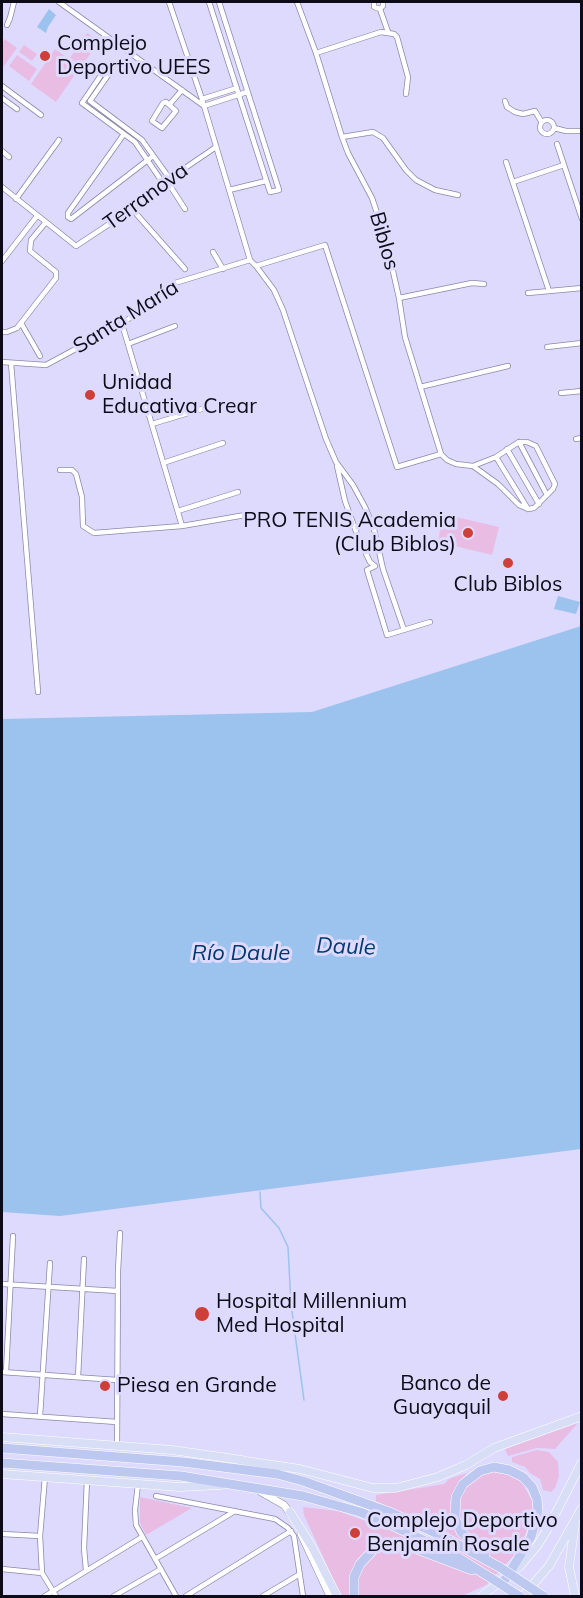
<!DOCTYPE html>
<meta charset="utf-8">
<style>
body{margin:0}
#map{position:relative;width:583px;height:1598px;overflow:hidden;background:#dedafe;font-family:Mulish,sans-serif}
canvas{display:block}
.frame{position:absolute;inset:0;border:3px solid #0d0b17;pointer-events:none}
</style>
<div id="map">
<canvas width="583" height="1598"></canvas>
<div class="frame"></div>
</div>
<script>
const ctx = document.querySelector('canvas').getContext('2d');
ctx.lineJoin = 'round';
function fillPath(path, color) { ctx.fillStyle = color; ctx.fill(path, 'evenodd'); }
const toPath = rows => new Path2D(rows.map(r => 'M' + r).join(''));
function trace(path, color, width, dash) { ctx.strokeStyle = color; ctx.lineWidth = width; ctx.lineCap = dash ? 'butt' : 'round'; ctx.setLineDash(dash || []); ctx.stroke(path); }
function label(font, color, halo, rows, align = 'center') {
  ctx.font = font + ' Mulish,sans-serif'; ctx.lineWidth = 6; ctx.setLineDash([]); ctx.textBaseline = 'middle'; ctx.strokeStyle = halo; ctx.fillStyle = color; for (const [text, x, y, turn = 0] of rows) {
    ctx.save(); ctx.translate(x, y); ctx.rotate((+turn || 0) * Math.PI / 180); ctx.textAlign = isNaN(turn) ? turn : align; if (halo) ctx.strokeText(text, 0, 0); ctx.fillText(text, 0, 0); ctx.restore();
  }
}
fillPath(toPath([
 [87,33,99,41,82,66,70,58],
 [5,39,17,48,3,67,2,65,2,43],
 [24,45,37,54,32,61,19,52],
 [55,49,80,67,56,102,31,84],
 [17,55,37,69,29,81,9,66],
 [443,514,499,527,492,555,438,542],
 [578,1423,555,1449,537,1448,508,1456,505,1449],
 [537,1450,549,1452,558,1462,559,1476,555,1488,551,1492,543,1490,540,1479,530,1473,525,1467,512,1462,512,1457],
 [493,1472,512,1475,522,1482,532,1501,533,1511,531,1521,518,1551,486,1585,462,1596,341,1596,304,1515,303,1507,338,1511,390,1530,437,1551,446,1534,376,1501,376,1495,444,1484,449,1479,467,1473,453,1493,451,1499,450,1504,458,1505,463,1491,476,1477],
 [140,1497,192,1508,146,1535,140,1523]
]), '#e9bce4');
fillPath(toPath([
 [49,9,56,15,48,27,46,33,37,27],
 [558,596,580,602,576,614,554,609],
 [581,626,581,1149,60,1216,2,1212,2,719,312,712]
]), '#9cc2ee');
trace(toPath([
 [260,1192,261,1208,279,1228,288,1247,291,1304,304,1400]
]), '#9cc2ee', 1.5);
const street = toPath([
 [59,2,204,106,247,92],
 [169,2,202,99,250,260,256,266,325,245,397,467,441,454],
 [209,2,270,192,279,190,219,2],
 [297,2,316,53,342,137,348,153,372,198,386,240,399,298,405,337,441,454,447,460,456,464,473,466],
 [374,2,374,7,380,9],
 [383,2,383,6,380,9,388,32],
 [7,25,10,18,14,2],
 [316,53,381,32,394,34,397,37,408,77,406,94],
 [2,86,41,115],
 [2,98,17,109],
 [202,99,237,88],
 [505,101,507,107,515,112,523,114,535,111,541,121],
 [166,102,176,111,162,128,152,121,163,103,166,102],
 [170,104,182,90],
 '540 127a7 7 0 1 1 14 0a7 7 0 1 1-14 0Z',
 [554,128,566,131,582,131],
 [124,134,68,213,68,217,71,219,153,156],
 [342,137,373,132,383,138,406,170,416,180,435,190,458,195],
 [557,144,582,219],
 [2,151,9,157],
 [506,162,549,291],
 [167,181,185,209],
 [513,182,564,165],
 [163,183,135,142,82,103,106,68,111,71,90,101,142,140,170,179],
 [2,187,76,246,132,209,163,183,216,147],
 [229,190,266,181],
 [16,199,59,140],
 [132,209,185,269],
 [213,252,223,269],
 [2,261,37,216],
 [256,266,274,290,283,310,326,439,336,462,353,485,365,507,374,529,383,569,404,630],
 [528,293,582,288],
 [399,298,472,283,484,284],
 [21,323,40,356],
 [122,324,182,526],
 [2,332,7,332,17,328,56,278,56,272,30,251,31,240,46,222],
 [128,344,175,326],
 [547,347,582,343],
 [2,362,46,365,122,324,175,283,250,260],
 [11,363,38,692],
 [420,387,508,366],
 [561,393,582,391],
 [152,424,205,408],
 [576,439,582,438],
 [519,442,527,442,536,446,555,484,553,489,534,508,528,509,519,505,498,484,473,466,496,457,519,442],
 [519,442,547,495],
 [507,449,539,504],
 [496,457,528,509],
 [163,463,223,443],
 [337,466,345,501,358,537,370,562,375,566],
 [60,470,72,470,76,474,82,497,83,526,94,533,182,526,251,514],
 [178,511,238,492],
 [375,566,367,570,387,635,430,622],
 [2,1284,118,1291],
 [2,1372,117,1380],
 [6,1372,13,1236],
 [78,1377,84,1259],
 [2,1414,117,1422],
 [40,1416,50,1263],
 [117,1445,118,1271,120,1233],
 [45,1477,40,1536,42,1573,56,1596],
 [138,1484,135,1510,136,1525,176,1596],
 [156,1496,275,1519,288,1528,294,1536,303,1596],
 [2,1534,40,1536],
 [155,1559,235,1511],
 [2,1569,42,1573],
 [86,1570,84,1548,87,1480],
 [45,1596,142,1537],
 [114,1596,161,1569],
 [186,1596,291,1531],
 [263,1596,300,1574]
]);
const secondary = toPath([
 [261,1492,284,1505,292,1516],
 [301,1534,330,1596]
]);
const primary = toPath([
 [2,1437,172,1450,242,1460],
 [239,1460,300,1469,373,1488,396,1488,438,1477,466,1465,494,1448,582,1416],
 [2,1474,180,1487,221,1485],
 [290,1512,312,1547,337,1596],
 [482,1596,520,1566,537,1546,547,1530,582,1462],
 [523,1596,549,1566,582,1508],
 [575,1596,569,1567,575,1524]
]);
const highway = toPath([
 [2,1448,183,1462,277,1474,303,1481,392,1513,444,1537,501,1568],
 [2,1463,181,1476,303,1496,360,1512,387,1523,451,1553,491,1578],
 [485,1555,461,1532,455,1518,456,1497,463,1484,480,1471,494,1467,509,1470,523,1477,532,1487,537,1499,538,1512,531,1537,505,1580],
 [354,1596,354,1577,360,1564,374,1549,387,1545,409,1546,472,1570]
]);
trace(street, '#8b87a8', 6);
trace(secondary, '#8b87a8', 8);
trace(primary, '#fff', 9);
trace(highway, '#fff', 10);
trace(street, '#fff', 4.5);
trace(secondary, '#fff', 7);
trace(primary, '#d7def5', 8);
trace(highway, '#bcc8ef', 9);
const highwayBridge = toPath([
 [501,1568,543,1596],
 [491,1578,519,1596]
]);
trace(highwayBridge, '#fff', 10, []);
trace(highwayBridge, '#bcc8ef', 9);
for (const [x, y, r, color] of [
 [45,56,6,"#cd3f38"],
 [90,395,6,"#cd3f38"],
 [468,533,6,"#cd3f38"],
 [508,563,6,"#cd3f38"],
 [202,1314,8,"#cd3f38"],
 [105,1386,6,"#cd3f38"],
 [503,1396,6,"#cd3f38"],
 [355,1533,6,"#cd3f38"]
]) { const dot = new Path2D(); dot.arc(x, y, r, 0, 2 * Math.PI); ctx.fillStyle = color; ctx.fill(dot); trace(dot, '#dedafe', 2); }
label('21px', '#0d0b17', '#dedafe', [
 ["Complejo",57,44],
 ["Deportivo UEES",57,68],
 ["Unidad",102,383],
 ["Educativa Crear",102,407],
 ["PRO TENIS Academia",456,521,"right"],
 ["(Club Biblos)",456,545,"right"],
 ["Club Biblos",508,585,"center"],
 ["Hospital Millennium",216,1302],
 ["Med Hospital",216,1326],
 ["Banco de",491,1384,"right"],
 ["Guayaquil",491,1408,"right"],
 ["Piesa en Grande",117,1386],
 ["Complejo Deportivo",367,1521],
 ["Benjamín Rosale",367,1545]
], 'left');
label('21px', '#0d0b17', '#dedafe', [
 ["Terranova",146,197,-36],
 ["Biblos",384,241,74],
 ["Santa María",126,317,-32]
]);
label('italic 22px', '#00396e', '#dedafe', [
 ["Daule",346,947,2],
 ["Río Daule",241,953]
]);
</script>
